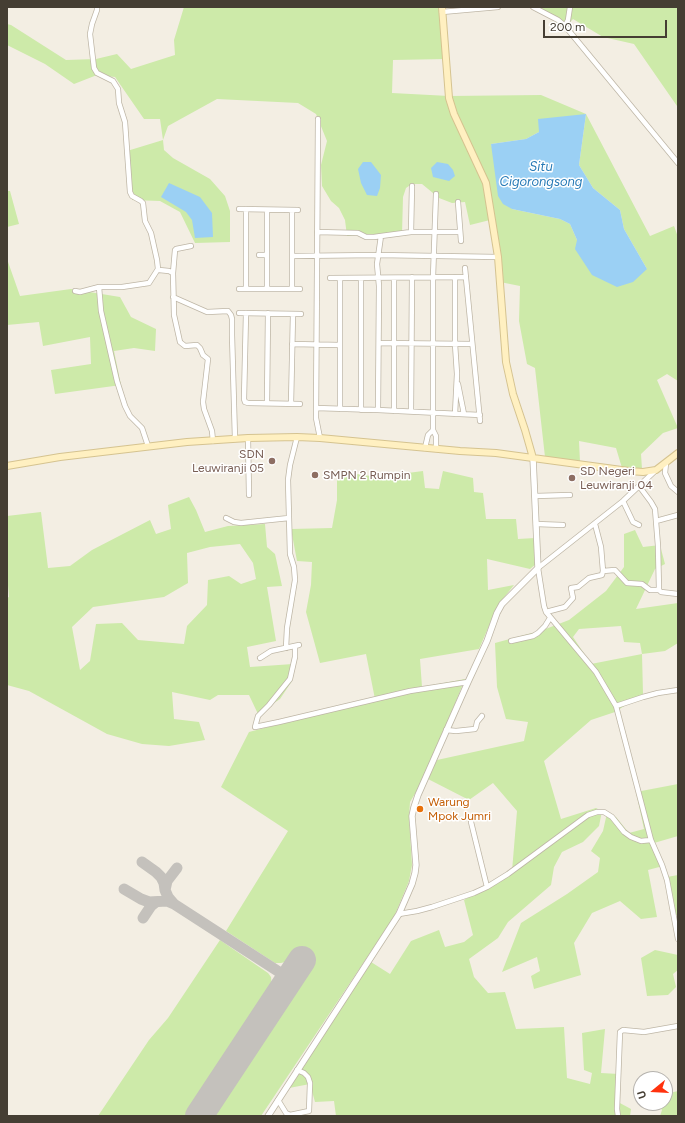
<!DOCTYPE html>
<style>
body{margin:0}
#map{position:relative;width:685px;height:1123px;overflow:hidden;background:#f3eee3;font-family:Figtree,sans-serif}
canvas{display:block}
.frame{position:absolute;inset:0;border:8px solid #453e33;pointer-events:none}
.north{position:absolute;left:633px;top:1071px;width:40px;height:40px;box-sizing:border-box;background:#fff;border:1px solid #b5b2ad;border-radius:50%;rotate:252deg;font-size:11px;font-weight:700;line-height:16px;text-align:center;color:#453e33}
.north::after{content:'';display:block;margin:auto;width:14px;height:18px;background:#ff320e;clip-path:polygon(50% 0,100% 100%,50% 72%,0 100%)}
.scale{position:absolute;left:543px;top:20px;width:124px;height:18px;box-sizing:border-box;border:2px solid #453e33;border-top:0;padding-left:5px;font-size:12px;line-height:14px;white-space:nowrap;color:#453e33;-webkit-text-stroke:3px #fff;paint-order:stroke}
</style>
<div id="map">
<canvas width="685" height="1123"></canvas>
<div class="frame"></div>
<div class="north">U</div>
<div class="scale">200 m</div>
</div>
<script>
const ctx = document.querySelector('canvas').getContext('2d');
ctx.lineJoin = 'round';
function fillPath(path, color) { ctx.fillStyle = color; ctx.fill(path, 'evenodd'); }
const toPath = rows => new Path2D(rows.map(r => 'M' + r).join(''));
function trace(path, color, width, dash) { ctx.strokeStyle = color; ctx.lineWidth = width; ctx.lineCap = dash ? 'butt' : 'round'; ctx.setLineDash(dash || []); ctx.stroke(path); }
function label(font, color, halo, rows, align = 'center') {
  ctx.font = font + ' Figtree,sans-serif'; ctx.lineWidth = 3; ctx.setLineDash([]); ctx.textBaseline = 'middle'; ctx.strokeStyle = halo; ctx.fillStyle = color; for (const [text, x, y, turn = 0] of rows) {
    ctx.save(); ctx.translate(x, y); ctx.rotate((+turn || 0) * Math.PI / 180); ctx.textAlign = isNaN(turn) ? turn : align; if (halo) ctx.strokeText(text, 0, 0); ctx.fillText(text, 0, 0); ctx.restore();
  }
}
fillPath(toPath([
 [184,7,442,7,446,59,393,60,392,93,449,96,541,95,586,114,650,236,674,226,678,237,678,381,667,374,657,380,678,428,663,433,641,454,642,469,622,468,616,448,579,441,580,462,545,457,535,368,527,364,519,321,520,286,500,282,494,219,470,225,465,202,452,203,439,198,422,184,412,184,406,188,403,197,402,234,347,236,345,220,339,208,331,201,322,186,321,165,327,141,316,114,298,103,217,99,168,126,163,140,164,150,173,158,210,179,225,196,230,211,230,242,195,243,180,212,160,201,132,200,127,151,163,140,160,119,144,119,115,77,97,75,74,84,45,64,7,45,7,24,11,25,66,60,96,59,117,54,131,69,175,55,174,40],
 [586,114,579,165,593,188,620,210,624,229,647,269,577,240,570,224,560,219,512,209,491,144,526,139,539,132],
 [533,7,678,7,678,110,677,106,634,44,603,37,573,19,565,28],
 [7,191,10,191,19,224,7,227],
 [7,259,20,296,71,289,120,297,131,317,156,329,155,351,134,348,114,351,121,385,55,394,51,370,91,364,90,337,43,346,39,322,7,325],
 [337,471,377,477,423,471,425,488,439,489,443,471,473,478,474,492,483,493,486,519,516,519,518,539,535,538,536,564,530,569,487,559,488,590,514,585,498,605,479,649,420,659,422,687,465,679,425,777,410,802,409,817,412,865,409,881,394,917,261,1116,206,1116,273,1014,283,1008,312,967,293,954,289,961,281,963,275,963,226,931,288,831,221,787,249,732,375,699,366,654,320,663,306,612,311,585,312,562,297,561,291,529,332,528,337,500],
 [189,497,196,510,205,532,228,526,265,524,267,547,275,554,282,586,267,587,276,641,247,647,250,667,293,664,292,681,280,699,258,714,249,695,218,695,210,700,172,692,174,719,199,722,205,740,169,746,142,744,107,734,29,691,7,685,7,598,9,597,7,573,7,516,41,512,48,568,70,566,92,550,150,520,156,534,171,529,168,505],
 [240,544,253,563,256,579,241,584,229,576,208,580,207,605,187,626,184,644,138,640,122,623,96,624,90,661,80,670,72,627,93,607,164,597,188,583,187,553,210,547],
 [635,530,643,547,660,545,665,564,655,569,636,609,678,603,678,643,665,651,642,654,643,694,615,712,591,720,544,761,561,819,596,808,602,811,599,826,583,842,562,852,554,867,551,885,508,922,498,938,469,959,474,977,488,993,505,992,516,1029,564,1027,567,1078,590,1084,592,1073,584,1070,582,1033,605,1029,601,1073,619,1074,618,1102,631,1109,630,1116,336,1116,334,1101,315,1102,310,1084,289,1088,371,962,390,974,411,941,439,930,445,947,464,942,473,935,464,900,512,871,517,811,493,783,469,800,428,779,437,760,524,741,528,722,506,719,497,687,495,643,543,630,569,620,606,591,624,567,624,534],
 [621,626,624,642,640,643,642,654,591,664,573,637,579,629],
 [678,784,678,836,654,843,663,866,648,870,657,917,641,919,620,901,592,913,574,943,581,975,534,989,531,976,540,971,537,957,502,972,521,923,567,894,598,872,600,858,591,851,603,831,607,813,616,817,629,833,644,829,636,792],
 [678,875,678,915,674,915,667,877],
 [220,940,268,973,271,977,272,987,266,997,265,1008,193,1116,98,1116,149,1040,168,1018],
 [655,950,678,955,678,970,673,974,676,987,668,995,647,996,641,958],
 [678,1091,678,1116,660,1116,662,1110,657,1103,665,1103,665,1094]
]), '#cdeaa9');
fillPath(toPath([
 [586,114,579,165,593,188,620,210,624,229,647,269,633,282,617,287,592,275,575,249,577,240,570,224,560,219,512,209,503,204,498,196,491,144,526,139,539,132,538,119],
 [363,162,371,162,381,175,380,188,377,196,367,195,361,183,358,169],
 [437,162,448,164,453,170,455,176,449,181,433,177,431,168],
 [169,183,200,197,212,213,213,237,195,238,192,220,186,212,161,197]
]), '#9bd0f4');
trace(toPath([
 [142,862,156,872,161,877,164,883,165,890,168,897,174,904],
 [124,889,141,899,149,902,167,901,174,904,290,979],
 [165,890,167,881,177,868],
 [143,918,151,906,156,902]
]), '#c4c1bc', 11);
trace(toPath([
 [199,1116,302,960]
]), '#c4c1bc', 28);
const minor = toPath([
 [97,7,97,10,92,24,90,34,94,68,97,73,113,81,118,89,119,103,125,122,130,192,132,196,141,201,143,203,145,221,151,233,157,260,158,269,159,270,169,271,173,273,174,315,180,342,185,346,197,345,200,348,203,355,208,359,203,402,204,409,212,431,213,441],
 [533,7,558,20,565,26,678,163],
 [442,12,498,7],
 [565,26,568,20,570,7],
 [318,119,316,418,320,438],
 [436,194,433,277,433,430,436,436,436,449],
 [458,202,461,241],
 [239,209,298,210],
 [246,209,246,289],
 [267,210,267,289],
 [292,210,292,289],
 [317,232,358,233,366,237,374,237,381,236],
 [411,232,412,186],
 [259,255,267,255],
 [293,256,378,255,498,257],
 [465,268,480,421],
 [173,273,175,250,176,249,191,246],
 [455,277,455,344,457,374,455,414],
 [330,278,466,277],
 [361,278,361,410],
 [99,287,101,311,117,381,125,406,130,416,142,428,148,446],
 [239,289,300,289],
 [75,291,80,292,99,287,122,287,149,283,158,269],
 [173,297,207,312,228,311,231,315,232,319,232,335,235,439],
 [239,313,301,314],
 [246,313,244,399,245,402,248,403,300,404],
 [379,343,472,344],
 [292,344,340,345],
 [458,384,464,414],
 [267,403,268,313],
 [291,404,293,314],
 [316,408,378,410,480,415],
 [340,409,340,278],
 [378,410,379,286,377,264,381,236,411,232,460,232],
 [394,411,394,278],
 [411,411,412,277],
 [248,438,249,495],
 [425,448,428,435,433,430],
 [666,463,665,473,671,486,678,492],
 [656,470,623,501,538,568,544,606,546,612,596,672,616,706,651,840,662,865,667,880,678,939],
 [639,486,651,502,655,509,658,546,659,590,661,592,678,594],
 [535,496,570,495],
 [623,501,633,522,639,525],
 [226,518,234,522,241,523,289,518],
 [656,521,678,515],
 [536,524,563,525],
 [595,524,601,547,603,571],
 [546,612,565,607,573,598,571,588,578,587,589,578,602,575,603,571,615,570,627,583,642,584,650,590,659,590],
 [511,641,533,636,538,633,545,626,550,618],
 [295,646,295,657,290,679,269,705,258,716,255,727,279,722,410,691,468,682],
 [286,648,287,628,295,580,294,567,290,554,288,480,290,465,297,437],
 [260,658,271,651,299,645],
 [616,706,643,697,658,693,678,690],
 [446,730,456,731,475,729,476,727,477,722,482,716],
 [471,822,487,887],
 [399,914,417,911,432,907,474,893,487,887,508,874,588,815,597,812,604,812,612,817,624,832,631,837,641,841,651,840],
 [278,1100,286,1113,290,1115,309,1111,310,1083,308,1077,304,1073,297,1070],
 [618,1116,617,1109,620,1032,623,1030,644,1032,678,1026]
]);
const tertiary = toPath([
 [268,1116,399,914,412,884,415,873,416,865,412,816,414,807,418,795,468,682,487,641,497,613,502,604,538,568,533,458]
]);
const secondary = toPath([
 [442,7,449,98,454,114,486,183,498,257,506,362,513,394,525,430,533,458],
 [7,466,60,457,187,442,248,438,297,437,320,438,460,451,496,453,629,471,643,472,656,470,678,453]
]);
trace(minor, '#beb6a6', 6);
trace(tertiary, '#beb6a6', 7);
trace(secondary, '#d5c390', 8);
trace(minor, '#fff', 4.5);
trace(tertiary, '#fff', 5.5);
trace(secondary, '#fff0c1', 6);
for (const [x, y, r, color] of [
 [272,461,4,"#8d6e63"],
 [315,475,4,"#8d6e63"],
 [572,478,4,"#8d6e63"],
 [420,809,4,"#e8710a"]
]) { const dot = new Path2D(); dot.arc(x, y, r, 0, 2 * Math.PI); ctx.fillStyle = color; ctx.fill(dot); trace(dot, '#fff', 1.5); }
label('12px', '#785e54', '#fff', [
 ["SDN",264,454,"right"],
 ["Leuwiranji 05",264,468,"right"],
 ["SD Negeri",580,471],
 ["Leuwiranji 04",580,485],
 ["SMPN 2 Rumpin",323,475]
], 'left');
label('12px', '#c56008', '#fff', [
 ["Warung",428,802],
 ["Mpok Jumri",428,816]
], 'left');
label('italic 13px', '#277ab6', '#fff', [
 ["Situ",541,167],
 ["Cigorongsong",541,182]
]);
</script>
